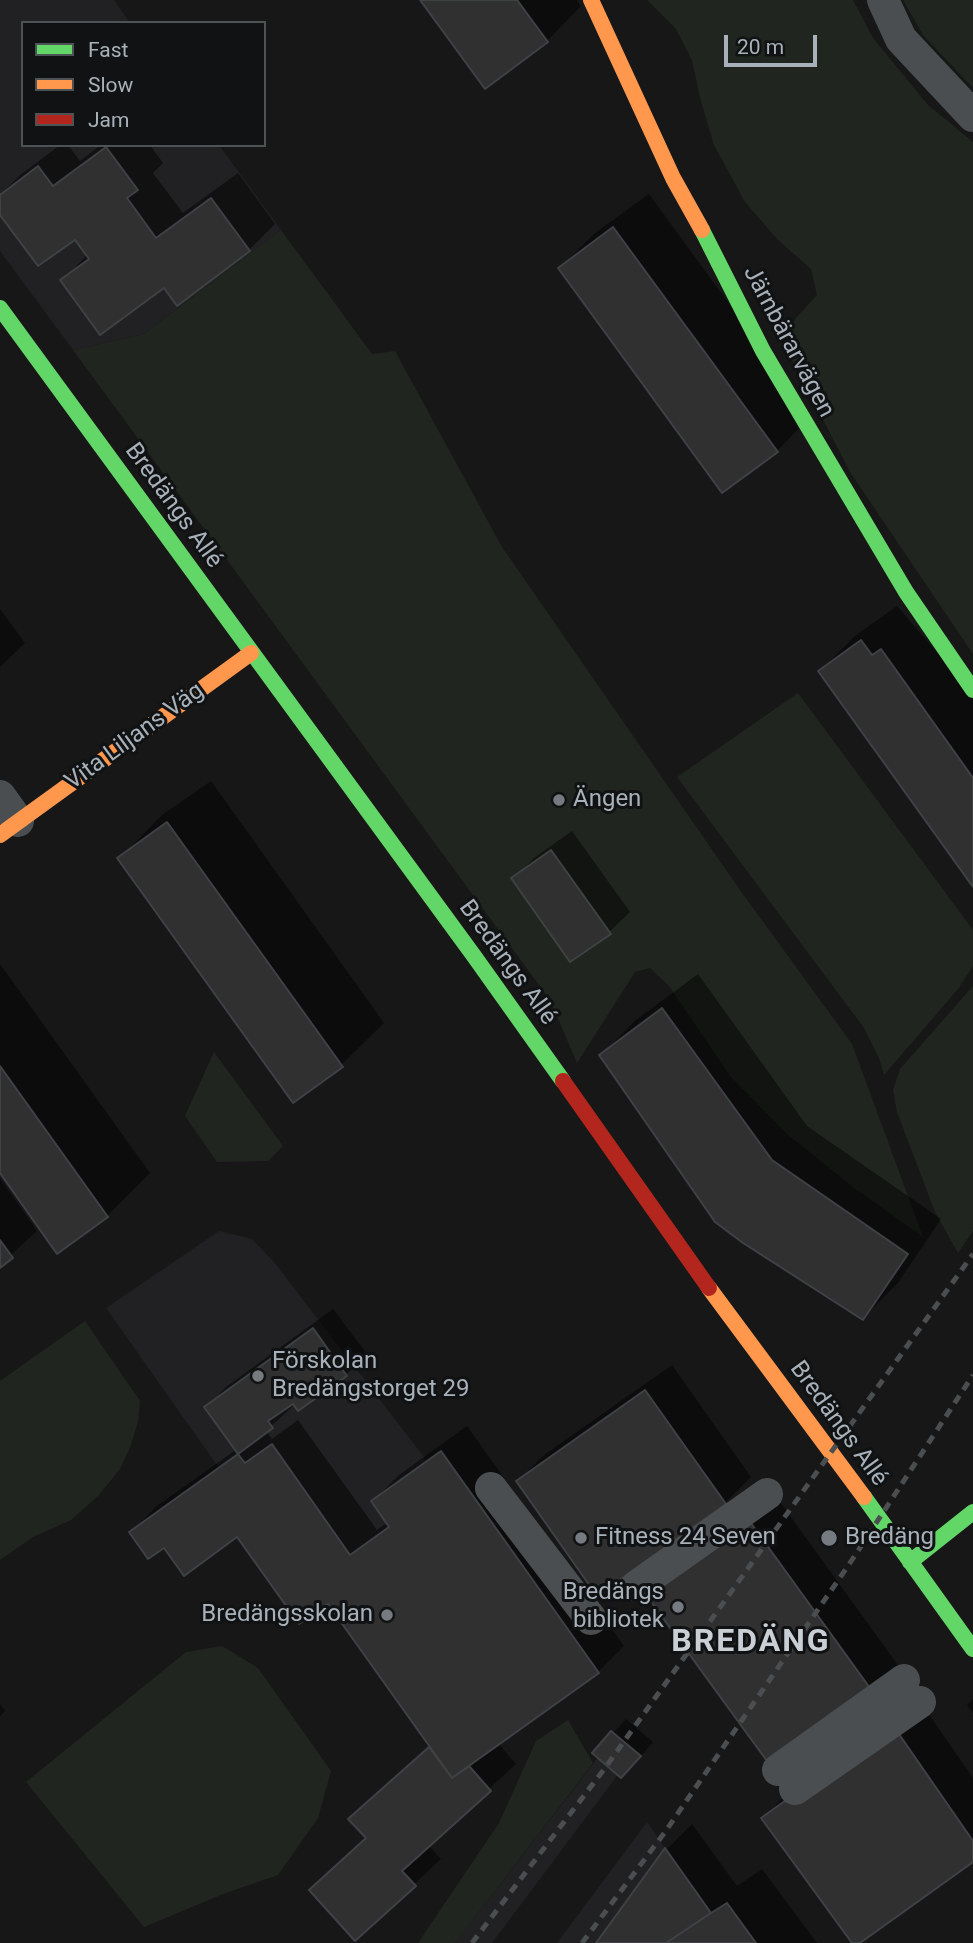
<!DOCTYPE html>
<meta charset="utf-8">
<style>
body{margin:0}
#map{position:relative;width:973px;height:1943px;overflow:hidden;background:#171717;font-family:Roboto,sans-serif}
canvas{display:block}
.legend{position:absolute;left:21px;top:21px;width:245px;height:126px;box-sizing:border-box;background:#111213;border:2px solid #4d5255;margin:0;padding:9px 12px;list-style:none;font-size:21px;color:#a8b1b9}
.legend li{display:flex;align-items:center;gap:14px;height:35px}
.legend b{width:35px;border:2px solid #4d5255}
.scale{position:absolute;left:724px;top:35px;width:93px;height:32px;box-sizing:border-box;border:4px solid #a8b1b9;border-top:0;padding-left:9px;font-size:21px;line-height:24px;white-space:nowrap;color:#a8b1b9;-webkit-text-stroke:5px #111213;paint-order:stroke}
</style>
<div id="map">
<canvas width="973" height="1943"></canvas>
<ul class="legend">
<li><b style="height:9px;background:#63d668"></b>Fast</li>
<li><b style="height:9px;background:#ff974d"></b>Slow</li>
<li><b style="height:9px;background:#b3261e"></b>Jam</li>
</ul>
<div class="scale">20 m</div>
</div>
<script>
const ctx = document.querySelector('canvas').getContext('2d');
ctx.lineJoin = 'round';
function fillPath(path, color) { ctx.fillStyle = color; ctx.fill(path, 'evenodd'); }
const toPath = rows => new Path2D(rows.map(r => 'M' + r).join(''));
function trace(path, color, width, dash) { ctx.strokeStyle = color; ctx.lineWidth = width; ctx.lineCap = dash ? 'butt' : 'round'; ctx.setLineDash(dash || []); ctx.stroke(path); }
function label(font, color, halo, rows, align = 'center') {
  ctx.font = font + ' Roboto,sans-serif'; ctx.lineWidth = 6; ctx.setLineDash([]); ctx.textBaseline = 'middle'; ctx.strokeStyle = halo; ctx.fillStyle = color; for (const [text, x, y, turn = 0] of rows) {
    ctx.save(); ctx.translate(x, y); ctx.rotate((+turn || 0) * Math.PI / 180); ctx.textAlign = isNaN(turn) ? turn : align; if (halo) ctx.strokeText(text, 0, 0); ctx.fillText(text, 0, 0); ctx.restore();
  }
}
fillPath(toPath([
 [0,0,114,0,130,23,23,23,23,145,219,145,281,230,144,334,73,350,0,251],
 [219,1231,252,1239,274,1262,427,1461,371,1501,389,1527,350,1555,272,1444,245,1463,238,1454,219,1468,106,1308],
 [609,1743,626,1764,492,1943,455,1943],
 [647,1822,665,1848,596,1943,557,1943]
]), '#212123');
fillPath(toPath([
 [647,0,853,0,873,38,928,105,973,142,973,654,850,472,782,340,796,318,817,295,811,269,778,240,745,202,714,145,700,98,692,60,676,29],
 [903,0,973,0,973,88,923,35],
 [281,230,372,354,395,351,502,547,740,890,852,1044,923,1237,854,1188,787,1134,730,1076,669,986,650,968,635,972,577,1063,550,1000,73,350,144,334],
 [798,693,973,930,973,966,958,989,884,1075,879,1058,864,1028,677,777],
 [973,986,973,1231,958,1253,935,1212,897,1112,893,1090,900,1069],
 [214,1052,283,1146,268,1161,217,1162,185,1116],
 [85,1321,140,1401,138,1421,131,1445,120,1469,99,1495,71,1520,33,1537,0,1560,0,1381],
 [222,1646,258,1668,331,1771,318,1818,278,1875,223,1894,144,1927,26,1782,186,1652],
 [568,1720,593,1763,455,1943,418,1943,499,1823,536,1741]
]), '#20261f');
fillPath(toPath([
 [422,0,577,0,581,6,547,41],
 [60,145,68,145,80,161,101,145,150,145,163,163,153,173,183,213,238,173,275,224,249,250,178,304,164,286,62,281,88,254,75,237,0,212,0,195,19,176],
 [649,194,811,416,777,451,560,268,595,233],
 [897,606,973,694,973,884,820,671,855,636],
 [0,609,25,643,0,667],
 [211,781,384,1023,341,1065,120,858,162,815],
 [572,831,630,912,609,932,513,879,534,858],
 [0,964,150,1173,107,1216,0,1170],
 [698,974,807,1126,941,1219,898,1283,863,1318,601,1055,636,1020],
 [0,1178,37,1231,0,1265],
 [333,1309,367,1354,346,1375,299,1409,295,1404,266,1431,272,1439,298,1420,377,1530,388,1522,373,1501,399,1475,467,1426,624,1646,598,1672,498,1743,516,1764,428,1845,441,1859,355,1939,311,1890,367,1837,351,1819,430,1745,328,1602,238,1535,164,1546,131,1532,157,1506,237,1449,206,1407,226,1387],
 [672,1365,751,1477,725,1503,518,1481,544,1455],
 [775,1495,900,1668,874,1693,646,1593],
 [973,1699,973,1713,967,1705],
 [919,1700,973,1778,973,1860,854,1943,763,1818,789,1792],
 [0,1704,5,1711,0,1716],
 [626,1719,653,1742,635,1763,595,1753],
 [692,1824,737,1886,762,1869,817,1943,599,1943,667,1849]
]), '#0007');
const building = toPath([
 [420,0,517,0,548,42,485,89,420,0],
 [106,147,138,190,127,198,156,238,211,198,250,251,177,306,164,288,100,335,60,280,89,259,75,240,38,266,0,215,0,195,38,166,53,186,106,147],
 [613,227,778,452,722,493,558,268,613,227],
 [861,640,872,655,881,649,973,778,973,887,818,671,861,640],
 [167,822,343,1067,293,1103,117,858,167,822],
 [551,850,611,934,570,962,511,878,551,850],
 [662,1008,772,1160,908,1254,863,1320,743,1243,715,1222,599,1055,662,1008],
 [0,1066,108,1217,57,1254,0,1173,0,1066],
 [0,1240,13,1258,0,1268,0,1240],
 [313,1328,347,1376,298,1411,293,1404,268,1421,273,1428,238,1454,204,1407,313,1328],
 [645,1390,726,1504,597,1596,516,1481,645,1390],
 [272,1444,350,1555,389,1527,371,1501,441,1451,599,1673,452,1778,328,1604,299,1624,237,1537,184,1576,164,1548,148,1559,129,1532,238,1454,245,1463,272,1444],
 [748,1519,875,1695,772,1768,644,1592,748,1519],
 [892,1724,973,1841,973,1862,860,1943,852,1943,761,1818,892,1724],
 [611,1731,641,1756,621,1778,592,1753,611,1731],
 [429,1747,452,1778,469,1766,491,1791,402,1871,416,1886,355,1941,309,1890,366,1838,348,1819,429,1747],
 [665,1848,711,1913,666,1943,596,1943,665,1848],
 [727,1903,756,1943,666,1943,711,1913,727,1903]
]);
fillPath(building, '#303031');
trace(building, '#3f4243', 2);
trace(toPath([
 [883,0,901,39,973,116],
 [0,796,18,821],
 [491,1488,591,1619],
 [637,1586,767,1494],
 [778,1770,904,1680],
 [795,1789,920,1702]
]), '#4b4e50', 32);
trace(toPath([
 [702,230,763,351,906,592,973,690],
 [0,308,474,956,563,1081],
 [864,1497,973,1649],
 [910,1562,973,1512]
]), '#63d668', 16);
trace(toPath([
 [591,0,673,178,702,230],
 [0,835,251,653],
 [709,1288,864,1497]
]), '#ff974d', 16);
trace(toPath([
 [563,1081,709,1288]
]), '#b3261e', 16);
trace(toPath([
 [472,1943,605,1768,973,1254],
 [582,1943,665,1832,850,1563,973,1375]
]), '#4b4e50', 5, [9, 7]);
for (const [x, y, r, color] of [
 [559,800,7,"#757b80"],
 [258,1376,7,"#757b80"],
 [581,1538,7,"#757b80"],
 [829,1538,9,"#757b80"],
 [678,1607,7,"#757b80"],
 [387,1615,7,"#757b80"]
]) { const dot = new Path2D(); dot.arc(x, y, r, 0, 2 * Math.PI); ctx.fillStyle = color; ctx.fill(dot); trace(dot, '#111213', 2.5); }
label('24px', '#a8b1b9', '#111213', [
 ["Järnbärarvägen",788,342,62],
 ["Bredängs Allé",173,506,54],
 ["Vita Liljans Väg",135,737,-36],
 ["Bredängs Allé",507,963,54],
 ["Bredängs Allé",838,1424,54]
]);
label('24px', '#a8b1b9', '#111213', [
 ["Ängen",573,800],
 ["Förskolan",272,1362],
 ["Bredängstorget 29",272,1390],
 ["Fitness 24 Seven",595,1538],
 ["Bredäng",845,1538],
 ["Bredängs",664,1593,"right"],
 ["bibliotek",664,1621,"right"],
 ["Bredängsskolan",373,1615,"right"]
], 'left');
ctx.letterSpacing = '2px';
label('bold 32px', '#c9cfd4', '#111213', [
 ["BREDÄNG",751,1643]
]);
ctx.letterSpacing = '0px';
</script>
